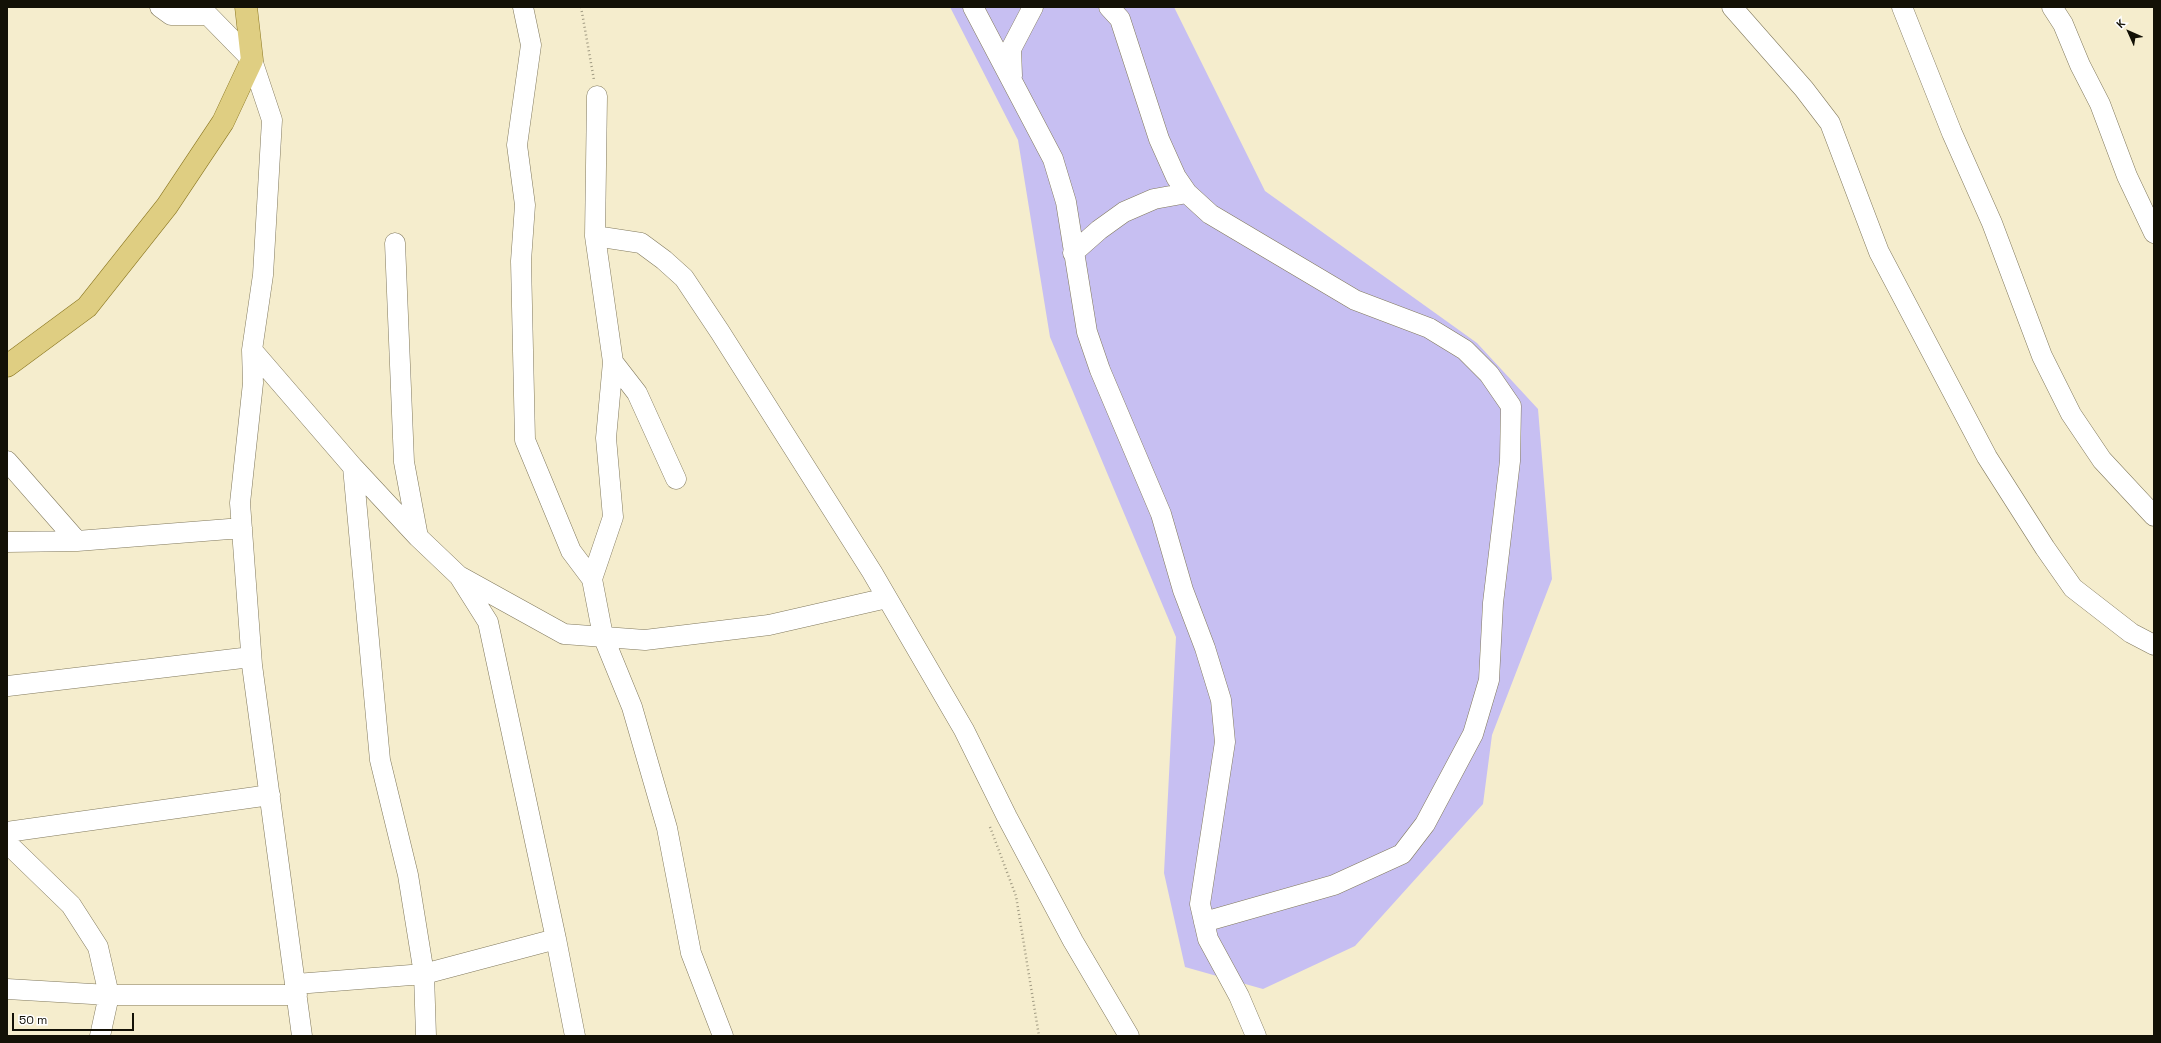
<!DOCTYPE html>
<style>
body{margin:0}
#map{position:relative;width:2161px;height:1043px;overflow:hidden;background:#f5edcd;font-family:"Space Grotesk",sans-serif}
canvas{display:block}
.frame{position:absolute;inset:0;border:8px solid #131106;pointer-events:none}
.north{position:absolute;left:2109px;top:12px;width:40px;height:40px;-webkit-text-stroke:3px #fff;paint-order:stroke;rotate:315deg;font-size:11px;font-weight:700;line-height:16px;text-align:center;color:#131106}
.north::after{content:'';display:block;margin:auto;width:14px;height:18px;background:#131106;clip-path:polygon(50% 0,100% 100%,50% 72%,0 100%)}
.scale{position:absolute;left:12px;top:1013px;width:122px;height:18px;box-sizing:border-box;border:2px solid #131106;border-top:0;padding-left:5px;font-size:12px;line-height:14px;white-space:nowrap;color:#131106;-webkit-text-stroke:3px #fff;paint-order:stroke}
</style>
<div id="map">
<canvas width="2161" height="1043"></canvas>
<div class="frame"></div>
<div class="north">K</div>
<div class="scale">50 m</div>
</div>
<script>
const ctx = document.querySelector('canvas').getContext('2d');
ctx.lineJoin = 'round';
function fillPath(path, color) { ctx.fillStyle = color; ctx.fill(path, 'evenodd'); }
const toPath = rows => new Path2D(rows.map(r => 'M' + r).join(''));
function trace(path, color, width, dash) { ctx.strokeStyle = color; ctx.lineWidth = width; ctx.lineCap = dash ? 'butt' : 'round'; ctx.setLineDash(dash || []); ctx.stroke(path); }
fillPath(toPath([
 [950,7,1174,7,1265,191,1477,343,1538,409,1552,579,1492,735,1483,804,1355,946,1263,989,1185,967,1164,873,1176,637,1050,337,1018,140]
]), '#c7bff2');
const minor = toPath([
 [160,7,171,15,208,15,252,60,272,120,263,275,252,350,253,383,240,503,252,665,302,1036],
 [523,7,531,45,517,145,525,205,521,261,525,440,571,551,592,579],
 [973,7,1053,159,1066,202,1087,332,1100,370,1161,514,1183,590,1205,648,1221,700,1225,742,1200,904,1208,939,1239,996,1256,1036],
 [1109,7,1120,19,1159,139,1176,177,1187,193,1210,214,1355,300,1429,328,1465,350,1489,374,1511,406,1510,461,1493,603,1489,680,1473,734,1425,824,1402,854,1334,885,1204,922],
 [1732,7,1804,89,1830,123,1879,252,1987,457,2045,548,2073,588,2131,633,2154,645],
 [1902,7,1952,133,1992,223,2042,356,2071,414,2102,460,2154,516],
 [2052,7,2063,24,2080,65,2100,104,2127,176,2154,233],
 [1012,76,1011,49,1033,7],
 [597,96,595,236,613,362,606,438,613,517,592,579,603,636,632,707,667,828,691,953,723,1036],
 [595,236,641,243,664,260,684,278,720,332,872,572,964,730,1007,817,1073,941,1129,1036],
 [395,243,404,462,418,537],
 [1073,253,1099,230,1124,212,1154,199,1187,193],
 [252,350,353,467,418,537,459,576,488,622,556,939,424,974,296,984],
 [613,362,637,393,676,479],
 [7,461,77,541],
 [353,467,380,760,408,875,424,974,426,1036],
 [7,542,77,541,242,528],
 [461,577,564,634,645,640,769,625,887,598],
 [8,686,251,657],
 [7,832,270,795],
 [7,843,71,905,98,947,109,995,100,1036],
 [556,939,575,1036],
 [7,989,109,995,297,995]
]);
const major = toPath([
 [7,366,87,307,167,206,223,122,252,60,246,7]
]);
trace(minor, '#81795d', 21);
trace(major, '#8a7621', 23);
trace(toPath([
 [581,7,594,80],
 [990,827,1016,896,1039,1036]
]), '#a19b83', 2.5, [1, 3]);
trace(minor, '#fff', 20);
trace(major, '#dfce82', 22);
</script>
